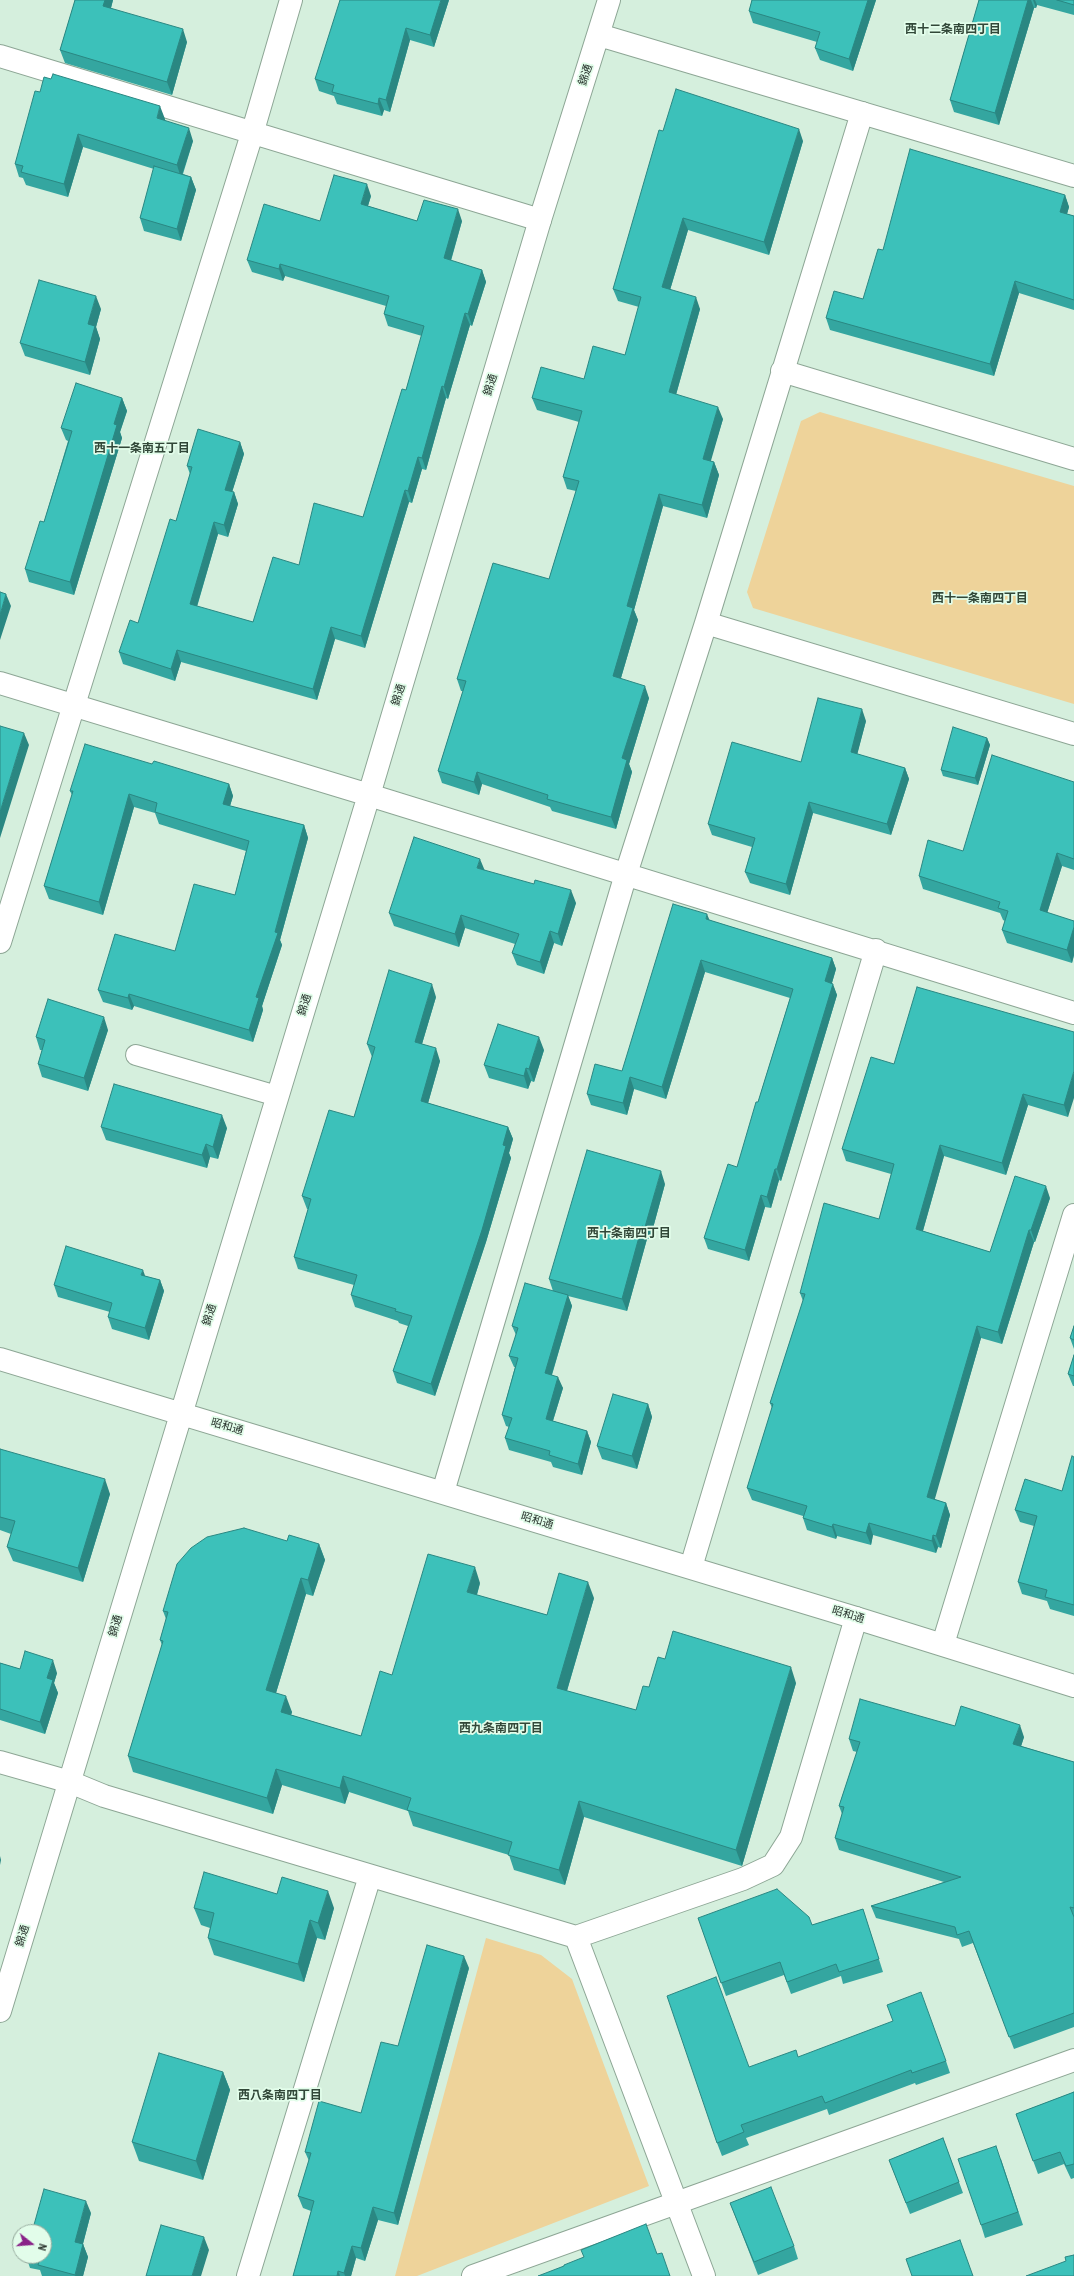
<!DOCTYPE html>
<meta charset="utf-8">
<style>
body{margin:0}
#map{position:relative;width:1074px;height:2276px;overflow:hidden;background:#d5efdd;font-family:"Archivo Narrow",sans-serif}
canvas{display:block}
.north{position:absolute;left:12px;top:2224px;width:40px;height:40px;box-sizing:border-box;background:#e2fdea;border:1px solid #97ab9e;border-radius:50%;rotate:107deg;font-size:11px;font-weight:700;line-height:16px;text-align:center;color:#27312b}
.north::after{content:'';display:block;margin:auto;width:14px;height:18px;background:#892288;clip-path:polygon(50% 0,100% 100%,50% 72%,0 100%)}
</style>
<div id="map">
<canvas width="1074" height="2276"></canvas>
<div class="north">N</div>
</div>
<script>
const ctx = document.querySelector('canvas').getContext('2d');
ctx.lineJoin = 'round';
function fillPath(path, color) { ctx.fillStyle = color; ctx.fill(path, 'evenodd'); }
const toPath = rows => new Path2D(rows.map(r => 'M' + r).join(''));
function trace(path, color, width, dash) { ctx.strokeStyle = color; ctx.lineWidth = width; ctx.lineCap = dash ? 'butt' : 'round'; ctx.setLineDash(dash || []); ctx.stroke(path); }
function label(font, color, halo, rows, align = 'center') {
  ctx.font = font + ' "Archivo Narrow","Noto Sans JP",sans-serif'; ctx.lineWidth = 3.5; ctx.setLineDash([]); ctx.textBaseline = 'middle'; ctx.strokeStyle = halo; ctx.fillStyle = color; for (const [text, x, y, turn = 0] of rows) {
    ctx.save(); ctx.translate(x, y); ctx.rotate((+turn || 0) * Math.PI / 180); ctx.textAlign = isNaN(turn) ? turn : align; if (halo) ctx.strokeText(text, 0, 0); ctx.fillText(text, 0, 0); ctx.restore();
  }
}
fillPath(toPath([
 [820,412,1074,486,1074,704,753,608,747,592,801,421],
 [486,1938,541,1955,572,1979,649,2186,417,2276,395,2276]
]), '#eed39a');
const service = toPath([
 [136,1055,277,1096]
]);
const minor = toPath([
 [0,56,540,220],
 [782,371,1074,459],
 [706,623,1074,734],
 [369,795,1074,1013],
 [0,942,252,134,291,0],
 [443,1492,626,874,706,623,862,113],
 [691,1567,876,950],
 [943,1644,1074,1215],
 [0,1762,70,1782,104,1796,576,1937,743,1879,773,1865,791,1837,856,1618],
 [576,1937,704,2276],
 [248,2276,370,1876],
 [473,2276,1074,2060]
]);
const tertiary = toPath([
 [599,35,1074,176],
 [0,683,369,795],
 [0,1359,856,1618,1074,1686],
 [0,2011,369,795,540,220,609,0]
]);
trace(service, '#8da695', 22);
trace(minor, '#8da695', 24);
trace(tertiary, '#8da695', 24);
trace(service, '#fff', 20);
trace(minor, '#fff', 22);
trace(tertiary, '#fff', 22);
fillPath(toPath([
 [75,0,113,0,111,8,187,42,172,95,65,63,60,50],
 [449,0,434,47,410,40,390,112,384,110,382,116,337,104,334,96,319,91,315,79],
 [752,0,876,0,853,71,820,60,815,48,817,42,753,23,749,11],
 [979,0,1074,0,1074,15,1037,5,1036,8,1034,8,999,125,954,112,950,100],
 [40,92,165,119,165,120,193,141,183,174,191,177,196,190,181,241,144,231,140,218,154,169,83,147,68,197,26,185,23,178,19,177,15,164],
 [663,131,803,141,769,255,688,230,670,290,700,309,676,395,723,419,710,461,714,462,719,475,707,518,663,506,634,610,638,620,621,678,649,698,629,764,632,772,616,829,552,811,550,807,482,784,479,795,442,783,438,771,463,691,461,691,457,679,549,579,576,491,567,489,563,477,579,422,537,410,532,398,584,379,625,355,639,307,618,301,613,289],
 [1065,195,1069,207,1067,214,1074,216,1074,310,1019,293,994,376,830,330,826,318,863,299,883,250],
 [371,196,368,206,417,221,462,221,451,261,482,270,486,282,472,326,470,325,448,399,446,398,426,470,422,469,412,503,409,502,365,648,335,639,317,700,181,662,175,681,123,664,119,652,138,623,176,521,190,474,187,466,240,442,244,454,232,492,234,492,238,504,228,537,218,534,197,607,253,622,299,565,363,517,406,390,422,336,388,326,384,314,386,306,285,276,283,281,252,272,247,260,320,221],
 [101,309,96,327,100,339,90,375,25,356,20,343],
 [122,398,127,411,120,432,122,438,74,595,29,582,25,569,44,522,68,441,66,440,61,428],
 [866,721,857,754,905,768,909,779,891,835,813,813,790,895,750,883,745,872,752,847,712,835,708,824,801,762],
 [987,738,990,745,978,785,943,776,941,770],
 [152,764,229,784,233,796,230,806,304,825,308,838,280,940,282,945,262,1006,263,1010,253,1042,134,1006,132,1010,103,1002,98,990,175,951,235,895,246,851,159,824,155,813,134,807,103,915,49,899,44,886,72,795,70,791],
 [1074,782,1074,870,1062,866,1047,913,1074,921,1074,955,1072,963,1007,943,1002,930,1005,921,1003,920,1000,913,923,889,919,876,963,851],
 [484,870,576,903,562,946,554,943,544,974,517,965,512,953,515,944,465,928,459,947,394,926,389,913],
 [709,920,832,958,836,969,832,983,837,995,781,1181,779,1180,771,1208,765,1207,749,1261,708,1249,704,1238,737,1167,758,1102,790,998,705,972,666,1099,634,1089,627,1115,591,1105,587,1094,622,1071],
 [436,997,422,1044,440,1061,428,1103,508,1127,513,1139,509,1153,511,1158,486,1242,435,1396,397,1383,393,1371,408,1326,399,1323,398,1321,355,1307,351,1295,354,1285,298,1269,294,1257,308,1209,307,1209,302,1196,354,1117,372,1057,367,1044],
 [108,1030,88,1091,42,1077,38,1064,42,1050,40,1050,36,1037],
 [1074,1032,1068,1117,1028,1105,1006,1175,944,1156,923,1231,990,1252,1050,1198,1035,1242,1034,1242,1002,1344,981,1338,934,1499,946,1503,950,1515,941,1548,938,1547,936,1553,873,1535,871,1545,837,1536,836,1539,807,1530,803,1518,803,1516,752,1500,747,1488,772,1408,770,1403,803,1301,800,1293,879,1219,891,1174,846,1161,842,1149,894,1064],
 [544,1050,534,1082,531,1081,528,1089,489,1078,484,1065],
 [101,1127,227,1128,218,1159,210,1157,207,1168,106,1140],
 [665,1184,650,1239,647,1239,627,1311,568,1296,572,1306,552,1375,563,1388,553,1421,587,1431,591,1442,582,1475,553,1467,551,1462,509,1450,505,1438,509,1427,506,1426,502,1415,515,1367,514,1367,509,1356,516,1335,512,1326,553,1291,549,1279],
 [145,1276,160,1280,164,1291,149,1340,112,1329,108,1317,110,1312,58,1297,54,1285],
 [1074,1326,1074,1349,1070,1338],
 [1074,1355,1074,1386,1073,1386,1068,1374],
 [648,1404,652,1417,637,1469,602,1459,597,1446],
 [0,1449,110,1494,83,1582,13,1561,7,1547,11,1534,0,1530],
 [1074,1457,1074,1616,1050,1609,1047,1601,1022,1594,1018,1582,1034,1526,1020,1522,1015,1510,1062,1491],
 [287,1541,319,1544,325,1560,313,1596,306,1594,276,1693,292,1712,291,1715,361,1736,392,1675,480,1583,477,1595,547,1615,594,1598,567,1691,636,1710,665,1659,796,1683,742,1866,584,1817,565,1885,514,1870,509,1855,413,1826,408,1811,349,1792,345,1804,282,1785,273,1814,133,1772,128,1756,162,1645,160,1640,166,1619,163,1611],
 [0,1663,20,1669,57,1673,54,1683,58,1693,45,1734,0,1720],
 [955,1726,1024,1737,1021,1746,1074,1762,1074,2027,1014,2049,973,1943,962,1947,959,1939,876,1918,871,1906,944,1882,839,1850,835,1838,842,1814,839,1806,857,1752,853,1751,849,1739],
 [277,1894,334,1908,325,1940,317,1938,304,1982,214,1955,208,1938,210,1928,201,1925,194,1908],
 [863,1909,883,1972,843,1984,841,1976,791,1994,784,1975,726,1996,698,1918,812,1925],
 [469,1968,398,2225,378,2220,365,2261,356,2258,351,2276,293,2276,311,2211,303,2208,298,2196,309,2161,305,2152,361,2113,398,2046],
 [798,2057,946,2061,950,2073,916,2085,915,2083,829,2115,827,2109,746,2138,749,2145,722,2156,717,2143,749,2067],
 [223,2072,230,2090,203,2180,139,2161,132,2142],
 [1074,2092,1074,2178,1071,2179,1064,2164,1038,2174,1016,2114],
 [943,2138,963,2193,910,2214,889,2160],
 [1001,2159,1023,2225,985,2238,981,2225],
 [730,2203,794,2246,798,2259,758,2275],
 [91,2213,83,2244,88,2257,83,2276,42,2276,40,2270,30,2268,26,2256,44,2256]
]), '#34a6a0');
fillPath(toPath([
 [105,0,113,0,108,19,103,6],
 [441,0,449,0,434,47,430,35],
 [868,0,876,0,853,71,849,59],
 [1028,0,1031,0,1034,8,999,125,995,113],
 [1033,0,1035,0,1037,5,1036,8],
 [406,28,410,40,390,112,386,100],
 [183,29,187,42,172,95,167,82],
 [379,98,384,110,382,116,378,104],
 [160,106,165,119,162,131,157,118],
 [189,128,193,141,181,178,177,165],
 [799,129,803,141,769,255,764,242],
 [78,134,83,147,68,197,64,184],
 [191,177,196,190,181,241,177,229],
 [367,184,371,196,365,215,361,204],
 [1065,195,1069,207,1064,224,1060,212],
 [458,209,462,221,448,270,444,258],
 [683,218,688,230,667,300,662,287],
 [280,264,285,276,283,281,279,269],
 [482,270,486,282,472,326,468,314],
 [1015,281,1019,293,994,376,990,364],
 [96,296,101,309,96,327,100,339,90,375,85,362,88,324],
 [696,297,700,309,673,405,669,392],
 [465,313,470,325,448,399,444,387],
 [442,386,446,398,426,470,422,458],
 [122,398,127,411,120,432,122,438,74,595,70,582,114,424],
 [718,407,723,419,708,471,703,459],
 [240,442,244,454,229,502,225,490],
 [418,457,422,469,412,503,408,491],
 [714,462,719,475,707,518,702,505],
 [405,490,409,502,365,648,361,636],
 [234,492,238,504,228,537,224,525],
 [659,494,663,506,634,610,638,620,618,688,613,676,627,606],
 [214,522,218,534,194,616,190,604],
 [6,594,11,606,0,640,0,615],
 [331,627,335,639,317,700,313,689],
 [177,650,181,662,175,681,171,669],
 [645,686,649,698,629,764,632,772,616,829,611,817,622,758],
 [862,709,866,721,855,763,851,752],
 [24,733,29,745,0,838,0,812],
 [987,738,990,745,978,785,975,778],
 [905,768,909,779,891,835,887,824],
 [477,772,482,784,479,795,474,782],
 [229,784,233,796,227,816,223,804],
 [129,794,134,807,103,915,99,902],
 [809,802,813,813,790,895,786,884],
 [304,825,308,838,280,940,282,945,262,1006,263,1010,253,1042,249,1030,256,997,275,932],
 [1057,853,1062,866,1044,923,1040,910],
 [480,859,485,871,477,868],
 [571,890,576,903,562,946,558,934],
 [707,914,712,926,706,919],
 [461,915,465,928,459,947,455,934],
 [1074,927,1074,955,1072,963,1067,950],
 [550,931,554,943,544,974,540,962],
 [832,958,836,969,829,993,825,981],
 [701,960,705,972,666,1099,662,1087],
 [432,984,436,997,419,1054,415,1042],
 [833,984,837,995,781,1181,777,1169],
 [129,994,134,1006,132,1010,128,998],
 [104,1017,108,1030,88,1091,84,1078],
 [539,1037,544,1050,534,1082,529,1069],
 [436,1048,440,1061,425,1114,421,1101],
 [526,1068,531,1081,528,1089,524,1076],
 [1074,1071,1074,1098,1068,1117,1064,1105],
 [630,1077,634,1089,627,1115,623,1103],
 [1023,1094,1028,1105,1006,1175,1002,1163],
 [222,1115,227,1128,218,1159,213,1147],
 [508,1127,513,1139,509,1153,511,1158,486,1242,435,1396,431,1384],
 [206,1144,210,1157,207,1168,202,1155],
 [940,1145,944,1156,920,1241,916,1229],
 [775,1169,779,1180,771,1208,767,1197],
 [661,1171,665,1184,650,1239,645,1227],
 [1046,1186,1050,1198,1035,1242,1031,1230],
 [761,1195,765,1207,749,1261,745,1250],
 [642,1226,647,1239,627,1311,622,1299],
 [1029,1230,1034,1242,1002,1344,998,1332],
 [143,1270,147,1281,141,1275],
 [160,1280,164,1291,149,1340,145,1328],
 [568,1295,572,1306,549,1384,545,1373],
 [977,1326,981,1338,932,1509,927,1497],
 [558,1377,563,1388,550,1430,546,1419],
 [648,1404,652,1417,637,1469,632,1456],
 [587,1431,591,1442,582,1475,578,1464],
 [105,1479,110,1494,83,1582,78,1568],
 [946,1503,950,1515,941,1548,936,1536],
 [869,1523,873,1535,871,1545,866,1533],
 [833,1524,837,1536,836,1539,832,1527],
 [933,1535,938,1547,936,1553,932,1541],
 [319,1544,325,1560,313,1596,308,1580],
 [475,1567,480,1583,473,1608,467,1592],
 [301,1578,306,1594,272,1706,266,1690],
 [588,1582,594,1598,563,1704,557,1688],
 [53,1660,57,1673,54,1683,58,1693,45,1734,40,1722,47,1678],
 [791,1667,796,1683,742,1866,736,1850],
 [286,1696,292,1712,287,1728,281,1712],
 [1020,1725,1024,1737,1018,1756,1013,1744],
 [276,1769,282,1785,273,1814,267,1798],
 [343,1776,349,1792,345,1804,340,1788],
 [579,1801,584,1817,565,1885,559,1870],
 [0,1856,1,1860,0,1865],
 [328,1891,334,1908,325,1940,318,1923],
 [310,1920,317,1938,304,1982,298,1964],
 [464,1956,469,1968,398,2225,394,2213],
 [223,2072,230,2090,203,2180,196,2161],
 [86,2201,91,2213,80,2255,75,2242],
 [373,2207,378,2220,365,2261,361,2248],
 [204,2237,209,2250,201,2276,192,2276],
 [83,2244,88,2257,83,2276,75,2276],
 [352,2246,356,2258,351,2276,345,2276,344,2273],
 [338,2271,340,2276,337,2276]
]), '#2a8782');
const building = toPath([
 [75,0,105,0,103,6,183,29,167,82,60,50,75,0],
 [340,0,441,0,430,35,406,28,386,100,379,98,378,104,332,92,334,85,315,79,340,0],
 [752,0,868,0,849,59,815,48,820,32,749,11,752,0],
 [979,0,1028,0,995,113,950,100,979,0],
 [1057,0,1074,0,1074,5,1057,0],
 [53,74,160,106,157,118,189,128,177,165,78,134,64,184,21,172,23,166,15,164,35,91,40,92,44,77,51,79,53,74],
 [676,89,799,129,764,242,683,218,662,287,696,297,669,392,718,407,703,459,714,462,702,505,659,494,627,606,633,608,613,676,645,686,622,758,627,760,611,817,547,799,548,795,477,772,474,782,438,771,466,681,457,679,493,563,549,579,579,481,563,477,582,411,532,398,541,367,584,379,593,346,625,355,641,297,613,289,659,130,663,131,676,89],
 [910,149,1065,195,1060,212,1074,216,1074,300,1015,281,990,364,826,318,834,291,863,299,878,249,883,250,910,149],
 [154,166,191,177,177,229,140,218,154,166],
 [334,175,367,184,361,204,417,221,424,200,458,209,444,258,482,270,468,314,465,313,444,387,442,386,422,458,418,457,408,491,405,490,361,636,331,627,313,689,177,650,171,669,119,652,130,620,138,623,170,519,176,521,192,467,187,466,198,429,240,442,225,490,234,492,224,525,214,522,190,604,253,622,273,557,299,565,314,503,363,517,402,389,406,390,424,326,384,314,389,296,280,264,279,269,247,260,264,204,320,221,334,175],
 [39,280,96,296,88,324,95,326,85,362,20,343,39,280],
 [76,383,122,398,114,424,117,425,70,582,25,569,40,521,44,522,72,431,61,428,76,383],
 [0,592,6,594,0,615,0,592],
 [818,698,862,709,851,752,905,768,887,824,809,802,786,884,745,872,755,838,708,824,732,742,801,762,818,698],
 [0,726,24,733,0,812,0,726],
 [953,727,987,738,975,778,941,770,953,727],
 [85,744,152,764,154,761,229,784,223,804,304,825,275,932,278,933,256,997,259,998,249,1030,129,994,128,998,98,990,115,934,175,951,194,884,235,895,249,841,155,812,157,803,129,794,99,902,44,886,73,791,70,791,85,744],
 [992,755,1074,782,1074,859,1057,853,1040,910,1074,921,1074,927,1067,950,1002,930,1008,911,998,908,1000,902,919,876,928,840,963,851,992,755],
 [414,837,480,859,477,868,534,884,535,880,571,890,558,934,550,931,540,962,512,953,519,934,461,915,455,934,389,913,414,837],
 [673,904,707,914,706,919,832,958,825,981,833,984,777,1169,775,1169,767,1197,761,1195,745,1250,704,1238,728,1164,737,1167,756,1102,758,1102,793,989,701,960,662,1087,630,1077,623,1103,587,1094,595,1064,622,1071,673,904],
 [389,970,432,984,415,1042,436,1048,421,1101,508,1127,503,1145,506,1146,482,1230,431,1384,393,1371,412,1316,395,1311,396,1309,351,1295,357,1275,294,1257,311,1199,302,1196,329,1110,354,1117,375,1047,367,1044,389,970],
 [917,987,1074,1032,1074,1071,1064,1105,1023,1094,1002,1163,940,1145,916,1229,990,1252,1015,1176,1046,1186,1031,1230,1029,1230,998,1332,977,1326,927,1497,946,1503,936,1536,933,1535,932,1541,869,1523,866,1533,833,1524,832,1527,803,1518,807,1506,747,1488,773,1404,770,1403,805,1294,800,1293,824,1203,879,1219,894,1164,842,1149,871,1057,894,1064,917,987],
 [48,999,104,1017,84,1078,38,1064,45,1040,36,1037,48,999],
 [498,1024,539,1037,529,1069,526,1068,524,1076,484,1065,498,1024],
 [114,1084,222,1115,213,1147,206,1144,202,1155,101,1127,114,1084],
 [587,1150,661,1171,645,1227,642,1226,622,1299,549,1279,587,1150],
 [66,1246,143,1270,141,1275,160,1280,145,1328,108,1317,112,1303,54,1285,66,1246],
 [525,1283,568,1295,545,1373,558,1377,546,1419,587,1431,578,1464,549,1455,550,1451,505,1438,512,1418,502,1415,518,1358,509,1356,518,1328,512,1326,525,1283],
 [1074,1326,1074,1340,1070,1338,1074,1326],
 [1074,1355,1074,1376,1068,1374,1074,1355],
 [613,1394,648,1404,632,1456,597,1446,613,1394],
 [0,1449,105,1479,78,1568,7,1547,15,1521,0,1517,0,1449],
 [1072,1456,1074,1457,1074,1605,1045,1597,1047,1590,1018,1582,1037,1516,1015,1510,1025,1479,1062,1491,1072,1456],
 [244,1528,287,1541,289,1535,319,1544,308,1580,301,1578,266,1690,286,1696,281,1712,361,1736,380,1671,392,1675,428,1554,475,1567,467,1592,547,1615,559,1573,588,1582,557,1688,636,1710,643,1686,649,1687,658,1657,665,1659,673,1631,791,1667,736,1850,579,1801,559,1870,508,1855,512,1842,407,1810,411,1798,343,1776,340,1788,276,1769,267,1798,128,1756,163,1641,160,1640,168,1612,163,1611,177,1564,191,1548,207,1537,244,1528],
 [25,1651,53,1660,47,1678,53,1680,40,1722,0,1709,0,1663,20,1669,25,1651],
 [860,1699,955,1726,961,1706,1020,1725,1013,1744,1074,1762,1074,1908,1070,1907,1074,1917,1074,2013,1009,2037,969,1931,957,1935,955,1927,871,1906,961,1877,835,1838,844,1807,839,1806,860,1742,849,1739,860,1699],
 [204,1872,277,1894,282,1877,328,1891,318,1923,310,1920,298,1964,208,1938,214,1913,194,1908,204,1872],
 [777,1889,809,1917,812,1925,863,1909,879,1959,839,1972,836,1964,787,1982,780,1962,721,1983,698,1918,777,1889],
 [427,1945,464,1956,394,2213,373,2207,361,2248,352,2246,344,2273,338,2271,337,2276,293,2276,314,2201,298,2196,311,2153,305,2152,319,2101,361,2113,381,2042,398,2046,427,1945],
 [716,1977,749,2067,796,2050,798,2057,893,2021,887,2005,921,1992,946,2061,912,2073,911,2070,825,2103,822,2096,741,2125,744,2132,717,2143,667,1996,716,1977],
 [159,2053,223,2072,196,2161,132,2142,159,2053],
 [1074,2092,1074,2164,1066,2166,1060,2152,1033,2161,1016,2114,1074,2092],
 [943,2138,959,2182,906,2203,889,2160,943,2138],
 [996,2146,1018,2212,981,2225,958,2159,996,2146],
 [771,2187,794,2246,754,2262,730,2203,771,2187],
 [44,2189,86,2201,75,2242,83,2244,75,2275,38,2265,40,2258,30,2256,44,2256,44,2232,32,2232,44,2189],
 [646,2224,657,2254,662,2253,670,2276,538,2276,564,2266,564,2265,584,2257,581,2250,646,2224],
 [161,2225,204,2237,192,2276,146,2276,161,2225],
 [960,2240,973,2276,912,2276,906,2259,960,2240],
 [1074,2255,1074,2276,1026,2276,1066,2261,1065,2257,1074,2255]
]);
fillPath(building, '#3cc1ba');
trace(building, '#2a8782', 1);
label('11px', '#27312b', '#e2fdea', [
 ["錦通",586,75,-72],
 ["錦通",491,385,-73],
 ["錦通",399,695,-73],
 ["錦通",305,1005,-73],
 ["錦通",210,1315,-73],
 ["昭和通",227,1427,16],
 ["昭和通",537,1521,17],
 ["昭和通",848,1615,17],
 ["錦通",116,1626,-74],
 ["錦通",23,1936,-73]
]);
label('bold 12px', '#314738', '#e2fdea', [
 ["西十二条南四丁目",953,30],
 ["西十一条南五丁目",142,449],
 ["西十一条南四丁目",980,599],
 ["西十条南四丁目",629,1234],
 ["西九条南四丁目",501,1729],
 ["西八条南四丁目",280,2096]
]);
</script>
